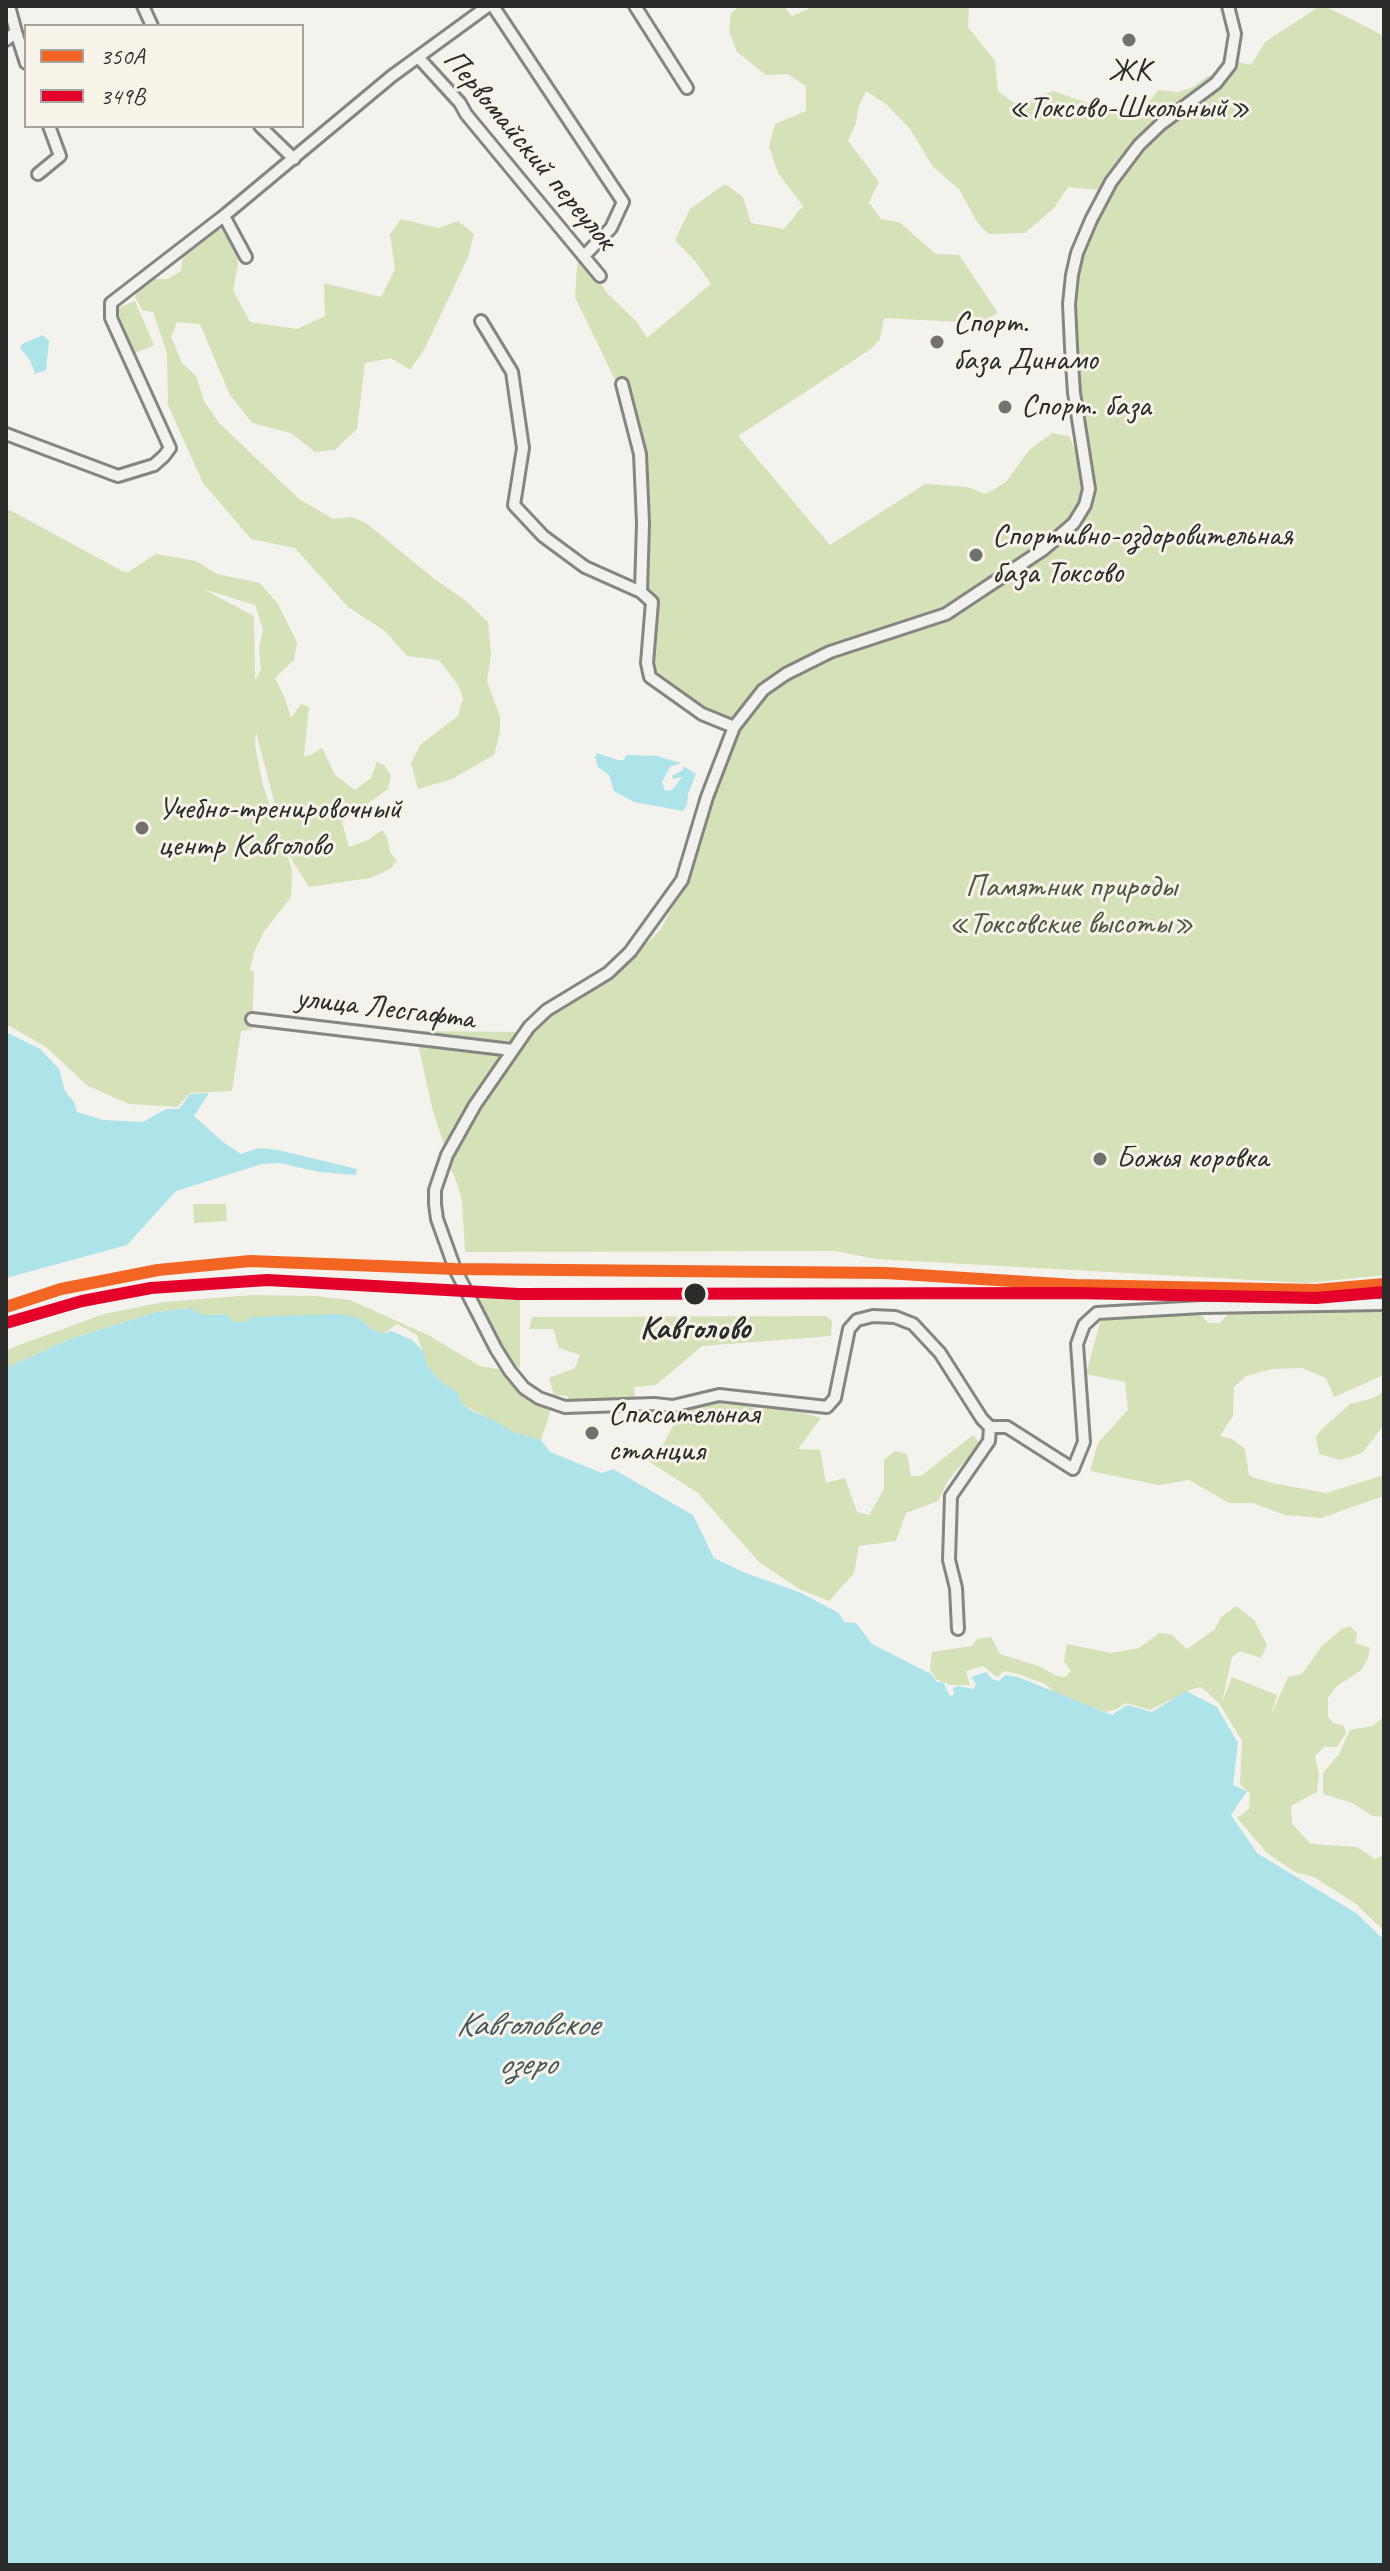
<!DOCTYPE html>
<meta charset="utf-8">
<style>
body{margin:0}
#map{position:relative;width:1390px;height:2571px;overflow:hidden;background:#f4f2ec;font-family:Caveat,sans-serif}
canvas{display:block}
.frame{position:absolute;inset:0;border:8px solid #2b2b2b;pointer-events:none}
.legend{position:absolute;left:24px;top:24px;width:280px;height:104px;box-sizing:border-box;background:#f7f3e8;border:2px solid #a5a39c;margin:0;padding:10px 14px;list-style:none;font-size:24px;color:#2b2b2b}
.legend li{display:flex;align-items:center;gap:16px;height:40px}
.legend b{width:40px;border:2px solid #a5a39c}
</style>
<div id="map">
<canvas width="1390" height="2571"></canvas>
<div class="frame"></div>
<ul class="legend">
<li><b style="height:10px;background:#f26522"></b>350А</li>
<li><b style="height:10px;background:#e4002b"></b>349В</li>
</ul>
</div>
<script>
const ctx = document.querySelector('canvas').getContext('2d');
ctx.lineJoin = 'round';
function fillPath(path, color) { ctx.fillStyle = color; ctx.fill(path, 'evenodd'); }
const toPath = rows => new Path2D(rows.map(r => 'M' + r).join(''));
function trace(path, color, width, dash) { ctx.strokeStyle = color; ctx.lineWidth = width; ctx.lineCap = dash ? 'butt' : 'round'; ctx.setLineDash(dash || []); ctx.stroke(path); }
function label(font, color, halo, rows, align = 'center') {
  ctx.font = font + ' Caveat,sans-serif'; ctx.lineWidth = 6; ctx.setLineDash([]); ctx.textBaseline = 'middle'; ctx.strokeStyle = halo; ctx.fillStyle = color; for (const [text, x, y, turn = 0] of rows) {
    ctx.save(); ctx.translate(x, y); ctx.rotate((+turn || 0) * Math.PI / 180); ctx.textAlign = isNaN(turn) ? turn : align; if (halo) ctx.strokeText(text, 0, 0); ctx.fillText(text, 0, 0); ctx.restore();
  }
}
fillPath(toPath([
 [739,6,784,6,792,16,814,6,969,6,968,27,995,61,998,91,1018,106,1053,91,1117,113,1136,110,1149,101,1159,90,1178,92,1193,87,1208,76,1223,72,1230,60,1251,65,1265,42,1320,6,1325,6,1384,36,1384,1275,1307,1283,876,1259,835,1251,465,1252,462,1200,454,1175,449,1168,449,1160,433,1111,415,1031,517,1032,633,957,661,929,688,878,694,858,695,841,737,729,704,712,652,675,650,660,652,632,660,604,644,590,646,522,643,454,623,383,616,382,575,297,578,252,608,294,637,322,647,338,711,284,695,261,675,240,690,209,725,184,743,197,751,223,784,229,803,206,778,173,769,147,775,124,806,111,806,86,788,74,766,75,737,52,729,31,731,14],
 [866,91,886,104,910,129,933,167,959,189,977,222,988,234,1025,233,1054,208,1068,187,1098,190,1069,280,1076,370,1086,455,1093,490,1083,504,1078,456,1069,436,1052,433,1029,450,1006,482,986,494,967,487,925,484,830,545,738,436,871,349,880,339,884,318,978,323,998,313,959,255,936,254,899,222,881,219,869,202,879,182,848,141,856,123,858,108],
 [401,219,438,228,458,221,474,234,468,257,425,348,410,370,391,358,365,363,357,429,335,450,315,452,291,433,252,423,230,395,200,324,177,322,171,337,182,363,196,376,204,401,219,423,299,499,333,519,352,517,366,523,432,577,466,601,488,622,491,655,487,681,500,717,500,732,494,755,452,779,418,789,411,763,420,745,458,716,463,698,458,685,439,660,407,656,385,631,348,607,295,548,251,539,203,483,168,405,167,353,153,312,142,310,135,297,139,289,154,279,168,279,181,271,183,255,219,229,235,238,238,265,233,290,250,322,297,329,325,316,324,283,381,297,395,269,390,234],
 [135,301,154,345,133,354,115,309],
 [6,508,122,571,128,572,156,554,196,561,217,574,260,583,278,604,297,642,294,660,275,678,284,696,291,718,301,704,309,707,304,756,311,755,322,748,335,775,355,790,371,778,377,762,384,765,391,775,388,789,342,822,349,847,368,840,382,830,387,837,390,852,397,861,390,869,370,878,309,887,285,849,292,870,291,897,263,933,254,952,250,970,254,972,252,1029,241,1031,232,1091,190,1093,177,1107,129,1104,88,1086,46,1047,6,1024],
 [203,589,255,605,263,630,259,648,261,670,255,680,254,616],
 [256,732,274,801,277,825,263,786,255,745],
 [193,1204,226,1204,227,1221,194,1223],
 [253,1295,314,1296,350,1300,428,1335,480,1366,510,1371,524,1388,553,1403,541,1440,513,1432,462,1404,457,1392,438,1379,427,1365,417,1335,397,1324,383,1334,371,1329,359,1318,252,1317,247,1322,234,1322,226,1314,203,1315,190,1308,157,1312,70,1339,6,1368,6,1350,104,1314,163,1302],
 [476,1297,520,1300,520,1368,509,1361,499,1346],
 [1175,1309,1198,1311,1208,1323,1220,1323,1230,1311,1384,1310,1384,1375,1334,1397,1326,1378,1302,1368,1272,1369,1246,1376,1234,1387,1233,1416,1220,1436,1232,1439,1245,1449,1249,1476,1272,1483,1326,1493,1384,1475,1384,1496,1321,1518,1285,1515,1253,1503,1229,1503,1189,1480,1159,1485,1090,1471,1098,1443,1128,1410,1125,1382,1086,1374,1101,1319],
 [826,1316,832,1321,831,1336,702,1346,656,1385,634,1387,635,1400,568,1403,568,1396,554,1395,549,1378,575,1368,580,1355,559,1348,553,1329,529,1329,532,1317],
 [1384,1391,1384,1425,1362,1453,1340,1460,1319,1454,1316,1437,1322,1429,1350,1404,1374,1398],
 [720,1399,784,1407,821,1418,798,1449,820,1450,826,1483,845,1478,857,1512,869,1515,884,1489,884,1460,895,1451,907,1454,911,1476,921,1476,973,1435,980,1444,949,1479,938,1501,906,1513,896,1541,859,1546,854,1573,829,1601,799,1589,759,1562,698,1493,642,1457,663,1445,681,1410],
 [1236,1606,1254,1620,1267,1645,1261,1658,1240,1651,1232,1657,1222,1702,1232,1677,1277,1695,1270,1717,1288,1677,1302,1674,1322,1646,1342,1629,1350,1626,1357,1633,1355,1643,1370,1648,1368,1658,1361,1670,1336,1687,1328,1698,1328,1717,1334,1723,1344,1726,1346,1733,1337,1747,1324,1747,1315,1756,1319,1774,1317,1792,1291,1806,1292,1824,1311,1844,1357,1847,1375,1859,1384,1855,1384,1931,1356,1904,1314,1877,1295,1872,1267,1853,1237,1818,1249,1809,1250,1794,1240,1784,1242,1741,1219,1703,1201,1687,1192,1689,1150,1710,1126,1703,1117,1709,1105,1712,1054,1692,1045,1684,1018,1674,1004,1671,997,1677,983,1666,966,1671,970,1685,950,1685,936,1679,930,1669,932,1652,972,1646,977,1639,991,1637,1000,1654,1041,1667,1057,1676,1065,1677,1071,1671,1064,1662,1067,1644,1111,1653,1139,1648,1159,1633,1171,1634,1187,1649,1214,1630,1221,1617],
 [1384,1716,1384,1817,1373,1816,1352,1803,1323,1794,1323,1773,1339,1754,1350,1730,1373,1726]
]), '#d5e1b6');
fillPath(toPath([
 [43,335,49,341,46,370,35,374,30,360,20,348,22,344],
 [597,753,618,760,624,760,626,755,657,756,681,763,670,767,662,782,665,791,672,790,682,777,673,779,672,776,683,770,683,766,696,774,688,794,687,805,683,811,634,802,614,791,609,775,598,767,595,757],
 [6,1032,40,1049,59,1069,65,1091,74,1102,77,1112,103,1120,143,1122,166,1109,179,1109,190,1094,209,1093,194,1116,223,1142,241,1154,259,1148,278,1150,357,1169,356,1175,319,1172,280,1163,262,1164,176,1191,127,1245,6,1278],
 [191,1308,203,1315,226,1314,234,1322,246,1322,252,1317,338,1314,359,1318,371,1329,383,1334,391,1331,412,1340,424,1352,427,1365,438,1379,457,1392,462,1404,472,1411,497,1422,513,1432,541,1440,550,1452,602,1473,613,1469,693,1515,714,1558,743,1572,799,1592,839,1613,844,1622,856,1623,872,1644,931,1674,937,1682,943,1682,950,1696,954,1694,953,1688,958,1686,974,1689,976,1684,971,1677,986,1672,992,1679,999,1681,1005,1675,1018,1677,1112,1715,1127,1705,1152,1712,1186,1691,1217,1707,1238,1743,1233,1785,1247,1791,1231,1815,1257,1853,1356,1913,1384,1940,1384,2565,6,2565,6,1368,70,1339,157,1312]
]), '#ade4e9');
const minor = toPath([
 [143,6,152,26],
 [493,6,623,202,611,228,584,256],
 [635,6,687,88],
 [1228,6,1235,34,1230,65,1216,83,1161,124,1139,145,1111,182,1091,220,1077,253,1072,275,1069,304,1071,347,1074,393,1089,489,1085,505,1074,523,1044,549,946,614,830,652,786,674,763,690,734,727,707,797,682,880,630,952,608,973,547,1010,529,1027,475,1105,447,1155,435,1190,435,1204,437,1219,455,1269,496,1349,510,1371,524,1388,539,1398,565,1407,654,1404,673,1406,719,1395,827,1407,835,1398,849,1329,857,1320,873,1316,895,1317,913,1324,940,1353,982,1419,990,1427,1007,1427,1073,1469,1084,1442,1077,1344,1084,1325,1097,1313,1202,1307,1384,1304],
 [16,32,26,63],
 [6,40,16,32,9,6],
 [418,57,460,103,466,114,600,276],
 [260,126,294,159],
 [38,174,60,156,49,126],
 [224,216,246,257],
 [481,321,512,372,523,448,514,505,543,536,585,567,641,592,643,523,640,454,622,384],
 [6,434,118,476,154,465,164,456,170,448,111,318,111,303,225,215,392,76,488,6],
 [641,592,652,602,647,663,650,677,702,714,734,727],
 [252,1019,512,1050],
 [958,1629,956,1588,949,1560,951,1496,989,1441,990,1427]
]);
trace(minor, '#858582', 16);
trace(minor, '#f2f1ed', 10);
trace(toPath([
 [6,1307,61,1289,158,1270,250,1261,455,1269,886,1273,1075,1285,1316,1290,1384,1284]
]), '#f26522', 12);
trace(toPath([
 [6,1323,82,1301,151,1288,267,1280,518,1294,1075,1293,1316,1298,1384,1292]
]), '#e4002b', 12);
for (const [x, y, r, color] of [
 [1129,40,8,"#71716f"],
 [937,342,8,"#71716f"],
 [1005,407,8,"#71716f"],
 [976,555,8,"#71716f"],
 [142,828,8,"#71716f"],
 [1100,1159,8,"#71716f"],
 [695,1294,12,"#2b2b2b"],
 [592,1433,8,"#71716f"]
]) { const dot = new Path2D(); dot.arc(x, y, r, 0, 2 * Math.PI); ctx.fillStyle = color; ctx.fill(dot); trace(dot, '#f7f3e8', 3); }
label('32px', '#2b2b2b', '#f7f3e8', [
 ["ЖК",1129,72,"center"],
 ["«Токсово-Школьный»",1129,109,"center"],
 ["Спорт.",953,324],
 ["база Динамо",953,361],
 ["Спорт. база",1021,407],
 ["Спортивно-оздоровительная",992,537],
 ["база Токсово",992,574],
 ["Учебно-тренировочный",158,810],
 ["центр Кавголово",158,847],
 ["Божья коровка",1116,1159],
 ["Спасательная",608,1415],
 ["станция",608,1452]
], 'left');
label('32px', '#2b2b2b', '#f7f3e8', [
 ["Первомайский переулок",529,150,50],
 ["улица Лесгафта",385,1009,7]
]);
label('32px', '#4f5543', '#f7f3e8', [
 ["Памятник природы",1071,888],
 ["«Токсовские высоты»",1071,925]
]);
label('bold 32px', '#2b2b2b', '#f7f3e8', [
 ["Кавголово",695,1330]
]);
label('italic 34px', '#44585a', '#f7f3e8', [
 ["Кавголовское",527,2026],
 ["озеро",527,2065]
]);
</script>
